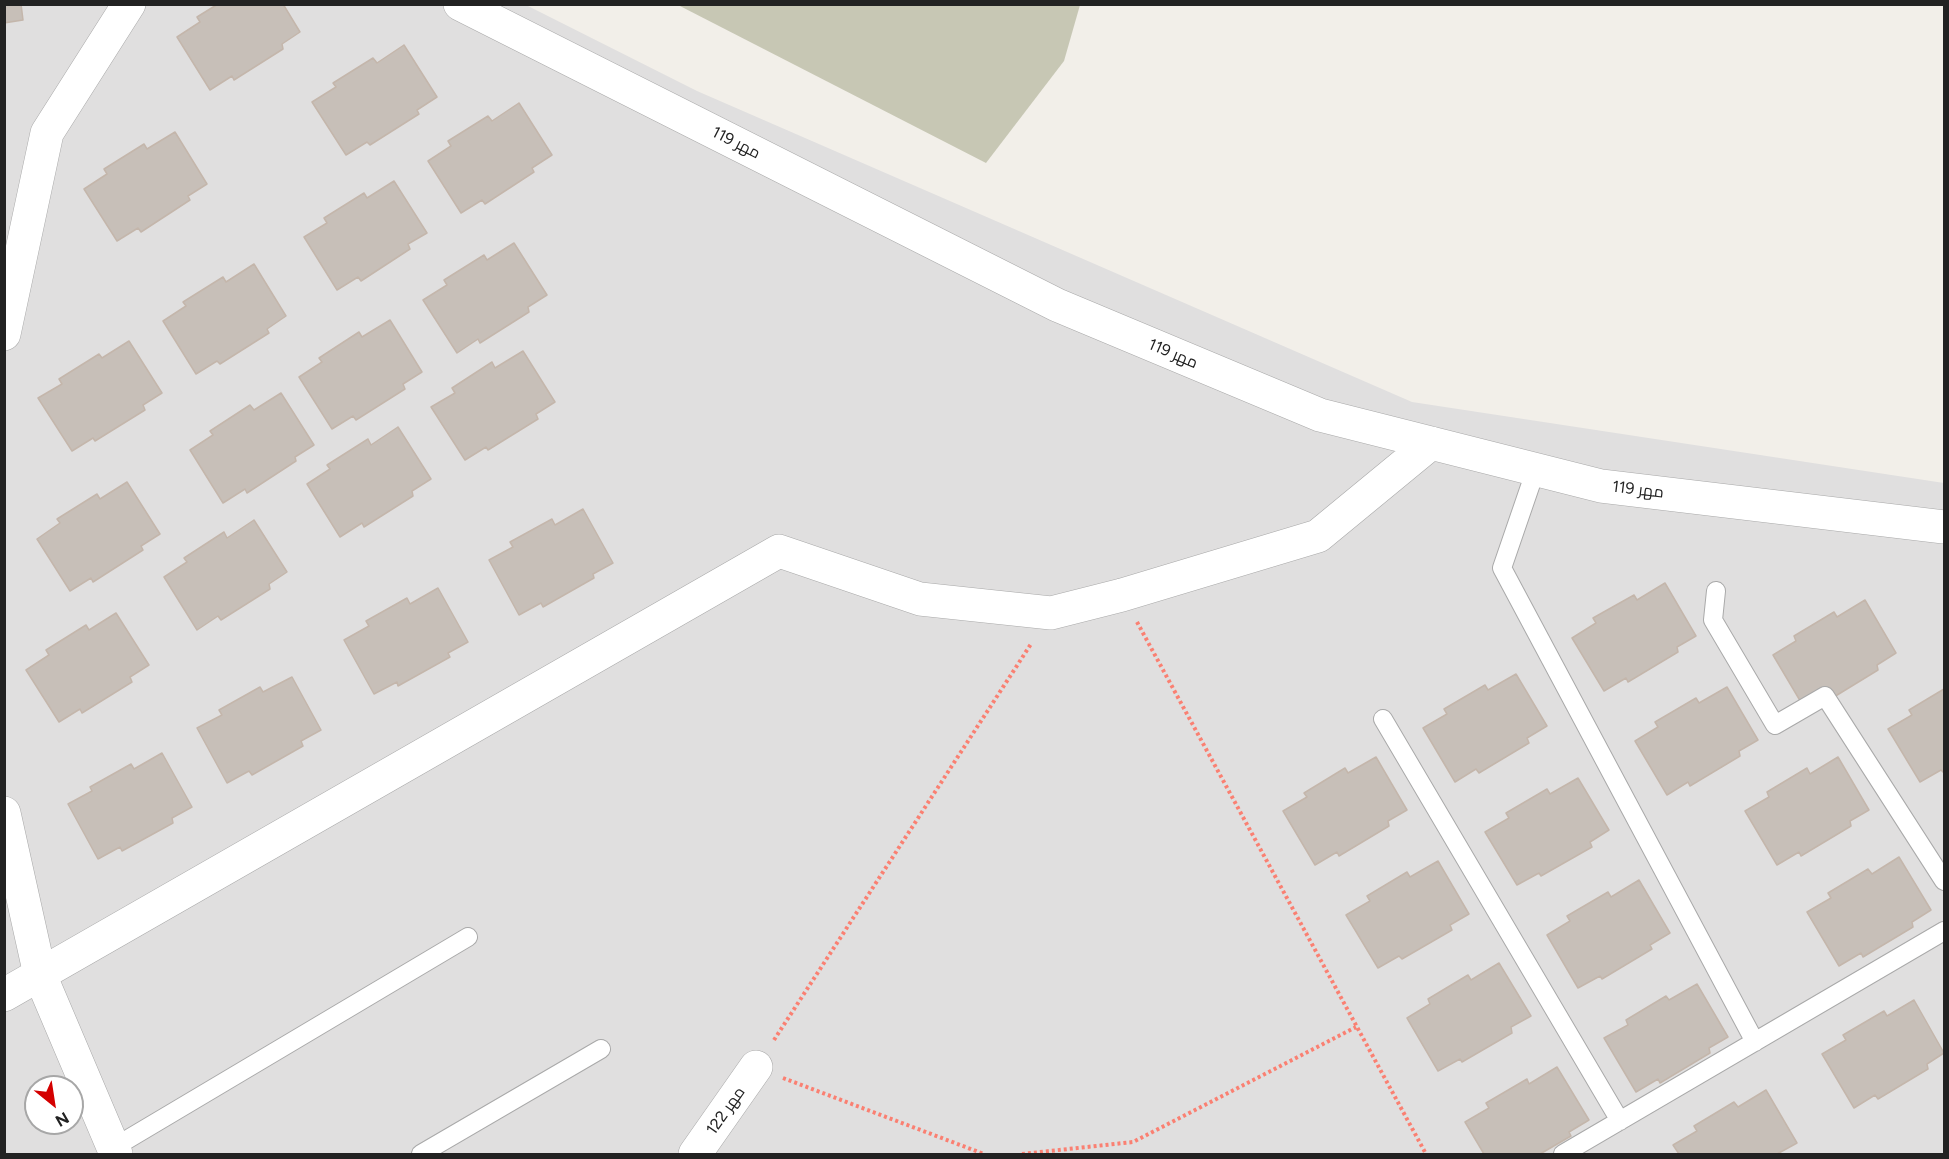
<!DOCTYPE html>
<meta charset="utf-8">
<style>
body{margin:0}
#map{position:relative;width:1949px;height:1159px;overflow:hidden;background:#f2efe9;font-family:Figtree,sans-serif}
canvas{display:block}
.frame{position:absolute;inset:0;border:6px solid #222;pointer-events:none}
.north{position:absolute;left:24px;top:1075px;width:60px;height:60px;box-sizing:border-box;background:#fff;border:2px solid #a7a7a7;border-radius:50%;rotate:150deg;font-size:16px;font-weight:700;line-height:24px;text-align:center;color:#222}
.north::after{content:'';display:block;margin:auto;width:21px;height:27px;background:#d40000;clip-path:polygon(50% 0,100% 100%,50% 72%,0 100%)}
</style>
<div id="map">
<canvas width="1949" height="1159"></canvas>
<div class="frame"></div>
<div class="north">N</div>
</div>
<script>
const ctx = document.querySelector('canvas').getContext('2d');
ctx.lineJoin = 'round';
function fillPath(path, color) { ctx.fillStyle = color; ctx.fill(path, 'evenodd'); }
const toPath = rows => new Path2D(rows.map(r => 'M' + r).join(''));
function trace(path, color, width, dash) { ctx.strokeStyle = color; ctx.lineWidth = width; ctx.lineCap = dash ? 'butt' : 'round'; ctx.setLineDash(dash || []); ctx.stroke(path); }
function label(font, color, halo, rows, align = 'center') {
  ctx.font = font + ' Figtree,Cairo,sans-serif'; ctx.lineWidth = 6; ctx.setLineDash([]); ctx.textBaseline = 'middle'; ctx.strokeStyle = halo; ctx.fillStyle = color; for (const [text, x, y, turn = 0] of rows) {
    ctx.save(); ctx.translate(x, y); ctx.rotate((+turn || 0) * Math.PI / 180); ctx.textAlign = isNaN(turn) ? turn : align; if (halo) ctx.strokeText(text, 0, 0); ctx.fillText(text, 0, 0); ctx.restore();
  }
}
fillPath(toPath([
 [5,5,526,5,697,91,1412,402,1944,483,1944,1154,5,1154],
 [36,1087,72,1087,72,1123,36,1123]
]), '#e0dfdf');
fillPath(toPath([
 [678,5,1080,5,1064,61,986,163]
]), '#c7c7b4');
const building = toPath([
 [4,4,21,4,23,20,4,23,4,4],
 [218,4,283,4,300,32,282,44,283,49,234,80,232,76,210,90,177,37,200,22,197,17,218,4],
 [404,45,437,97,417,110,419,114,370,145,367,142,346,155,312,102,336,87,333,83,373,58,377,63,404,45],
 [519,103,552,155,532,168,534,172,485,204,482,200,461,213,428,161,451,146,448,141,488,116,492,121,519,103],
 [175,132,207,184,188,196,190,200,141,232,138,228,117,241,84,189,107,174,104,169,144,144,147,149,175,132],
 [394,181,427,233,408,244,410,249,361,281,358,277,337,290,304,237,327,223,324,218,364,193,367,198,394,181],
 [514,243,547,295,528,307,529,312,480,343,478,339,457,353,423,300,447,285,444,280,484,255,487,260,514,243],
 [254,264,286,316,267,329,269,333,220,364,217,361,196,374,163,321,186,306,183,302,223,277,226,282,254,264],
 [390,320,422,372,403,384,405,389,356,420,353,416,332,429,299,377,322,362,319,358,359,332,362,337,390,320],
 [129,341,162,393,143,405,145,410,95,441,93,438,72,451,38,398,62,384,59,379,99,354,102,358,129,341],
 [523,351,555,402,536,414,538,419,488,450,486,447,465,460,431,407,455,393,452,388,492,362,495,368,523,351],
 [281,393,314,445,295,457,296,461,247,493,245,489,223,503,190,450,213,435,210,431,250,405,254,410,281,393],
 [398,427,431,479,412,491,413,496,364,527,362,523,340,537,307,484,330,469,327,465,368,439,371,445,398,427],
 [127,482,160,534,141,546,143,550,93,582,91,578,70,591,37,539,60,523,57,519,97,494,100,499,127,482],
 [583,509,613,563,593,574,594,578,543,607,541,603,519,615,489,560,513,547,510,542,552,519,555,525,583,509],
 [254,520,287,572,269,584,270,589,221,620,218,616,197,630,164,577,187,562,184,558,224,532,227,538,254,520],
 [1665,583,1696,636,1677,647,1678,652,1628,682,1626,678,1604,691,1572,638,1596,623,1593,618,1634,595,1637,600,1665,583],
 [438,588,468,642,448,653,450,657,398,686,397,682,374,694,344,640,369,626,366,621,407,598,410,604,438,588],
 [1865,600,1896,653,1877,665,1878,670,1829,700,1805,709,1773,655,1796,641,1794,636,1834,612,1837,617,1865,600],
 [116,613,149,665,130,677,132,682,82,713,80,709,59,722,26,670,49,655,46,650,86,625,89,630,116,613],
 [1516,674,1547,726,1527,738,1529,743,1479,773,1476,769,1455,782,1423,728,1447,714,1444,709,1485,685,1488,690,1516,674],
 [292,677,321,730,301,741,303,746,252,775,249,771,227,783,197,728,222,715,219,710,260,687,263,692,292,677],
 [1727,687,1758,740,1739,751,1740,756,1690,786,1688,782,1667,795,1635,741,1658,727,1655,722,1696,698,1699,703,1727,687],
 [1944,689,1944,773,1941,770,1920,782,1888,729,1912,715,1909,710,1944,689],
 [162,753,192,807,172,818,173,823,122,851,120,847,98,859,68,804,92,791,90,787,131,764,134,769,162,753],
 [1376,757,1407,810,1388,821,1389,826,1339,856,1337,852,1315,865,1283,811,1307,797,1304,793,1345,768,1348,773,1376,757],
 [1838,757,1869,810,1850,821,1851,826,1801,856,1799,852,1777,865,1745,811,1769,797,1767,792,1807,768,1810,774,1838,757],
 [1578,778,1609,830,1590,842,1592,847,1541,876,1539,873,1517,885,1485,832,1509,818,1506,813,1547,789,1550,794,1578,778],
 [1899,857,1931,910,1912,922,1913,927,1863,957,1861,953,1839,966,1807,912,1831,898,1828,893,1868,869,1872,874,1899,857],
 [1438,861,1469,914,1450,925,1452,930,1402,959,1399,956,1378,968,1346,915,1370,901,1367,896,1407,872,1410,877,1438,861],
 [1639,880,1670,933,1650,945,1652,949,1602,979,1600,976,1578,988,1547,935,1570,921,1567,916,1608,892,1611,897,1639,880],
 [1499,963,1531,1016,1511,1027,1512,1033,1462,1062,1460,1059,1438,1071,1407,1018,1430,1004,1428,999,1468,975,1471,980,1499,963],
 [1697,984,1728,1037,1709,1048,1710,1053,1660,1083,1658,1079,1636,1092,1604,1038,1628,1025,1626,1020,1666,996,1669,1000,1697,984],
 [1914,1000,1944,1053,1927,1064,1928,1069,1878,1099,1875,1095,1854,1108,1822,1054,1846,1040,1843,1035,1884,1011,1887,1016,1914,1000],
 [1557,1067,1589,1120,1569,1132,1571,1136,1540,1154,1484,1154,1465,1122,1489,1108,1486,1103,1527,1079,1529,1084,1557,1067],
 [1766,1090,1797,1143,1777,1154,1679,1154,1673,1145,1697,1131,1694,1126,1734,1102,1738,1107,1766,1090]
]);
fillPath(building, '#c7bfb8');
trace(building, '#c4b6ab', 1.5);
const service = toPath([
 [1536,469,1502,568,1755,1042],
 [1716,591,1713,620,1775,725,1825,696,1944,881],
 [1383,719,1620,1121],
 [113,1148,468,937],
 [421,1154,601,1049],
 [1563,1154,1944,931]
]);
const minor = toPath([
 [460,4,1057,305,1320,415,1601,486,1944,527],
 [4,334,47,133,129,4],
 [4,813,40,975,116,1154],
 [4,995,779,551,920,599,1051,613,1122,595,1318,536,1431,443],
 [695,1154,756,1067]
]);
trace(service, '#a9a9a9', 20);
trace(minor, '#a9a9a9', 34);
trace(toPath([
 [1137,622,1426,1154],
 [774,1040,1031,644],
 [783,1078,984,1154],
 [1022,1154,1133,1142,1356,1027]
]), '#fa8072', 4, [3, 3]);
trace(service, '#fff', 18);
trace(minor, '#fff', 33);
label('16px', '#222', '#fff', [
 ["مهر 119",736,143,27],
 ["مهر 119",1173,354,23],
 ["مهر 119",1638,490,7],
 ["مهر 122",726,1111,-55]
]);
</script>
